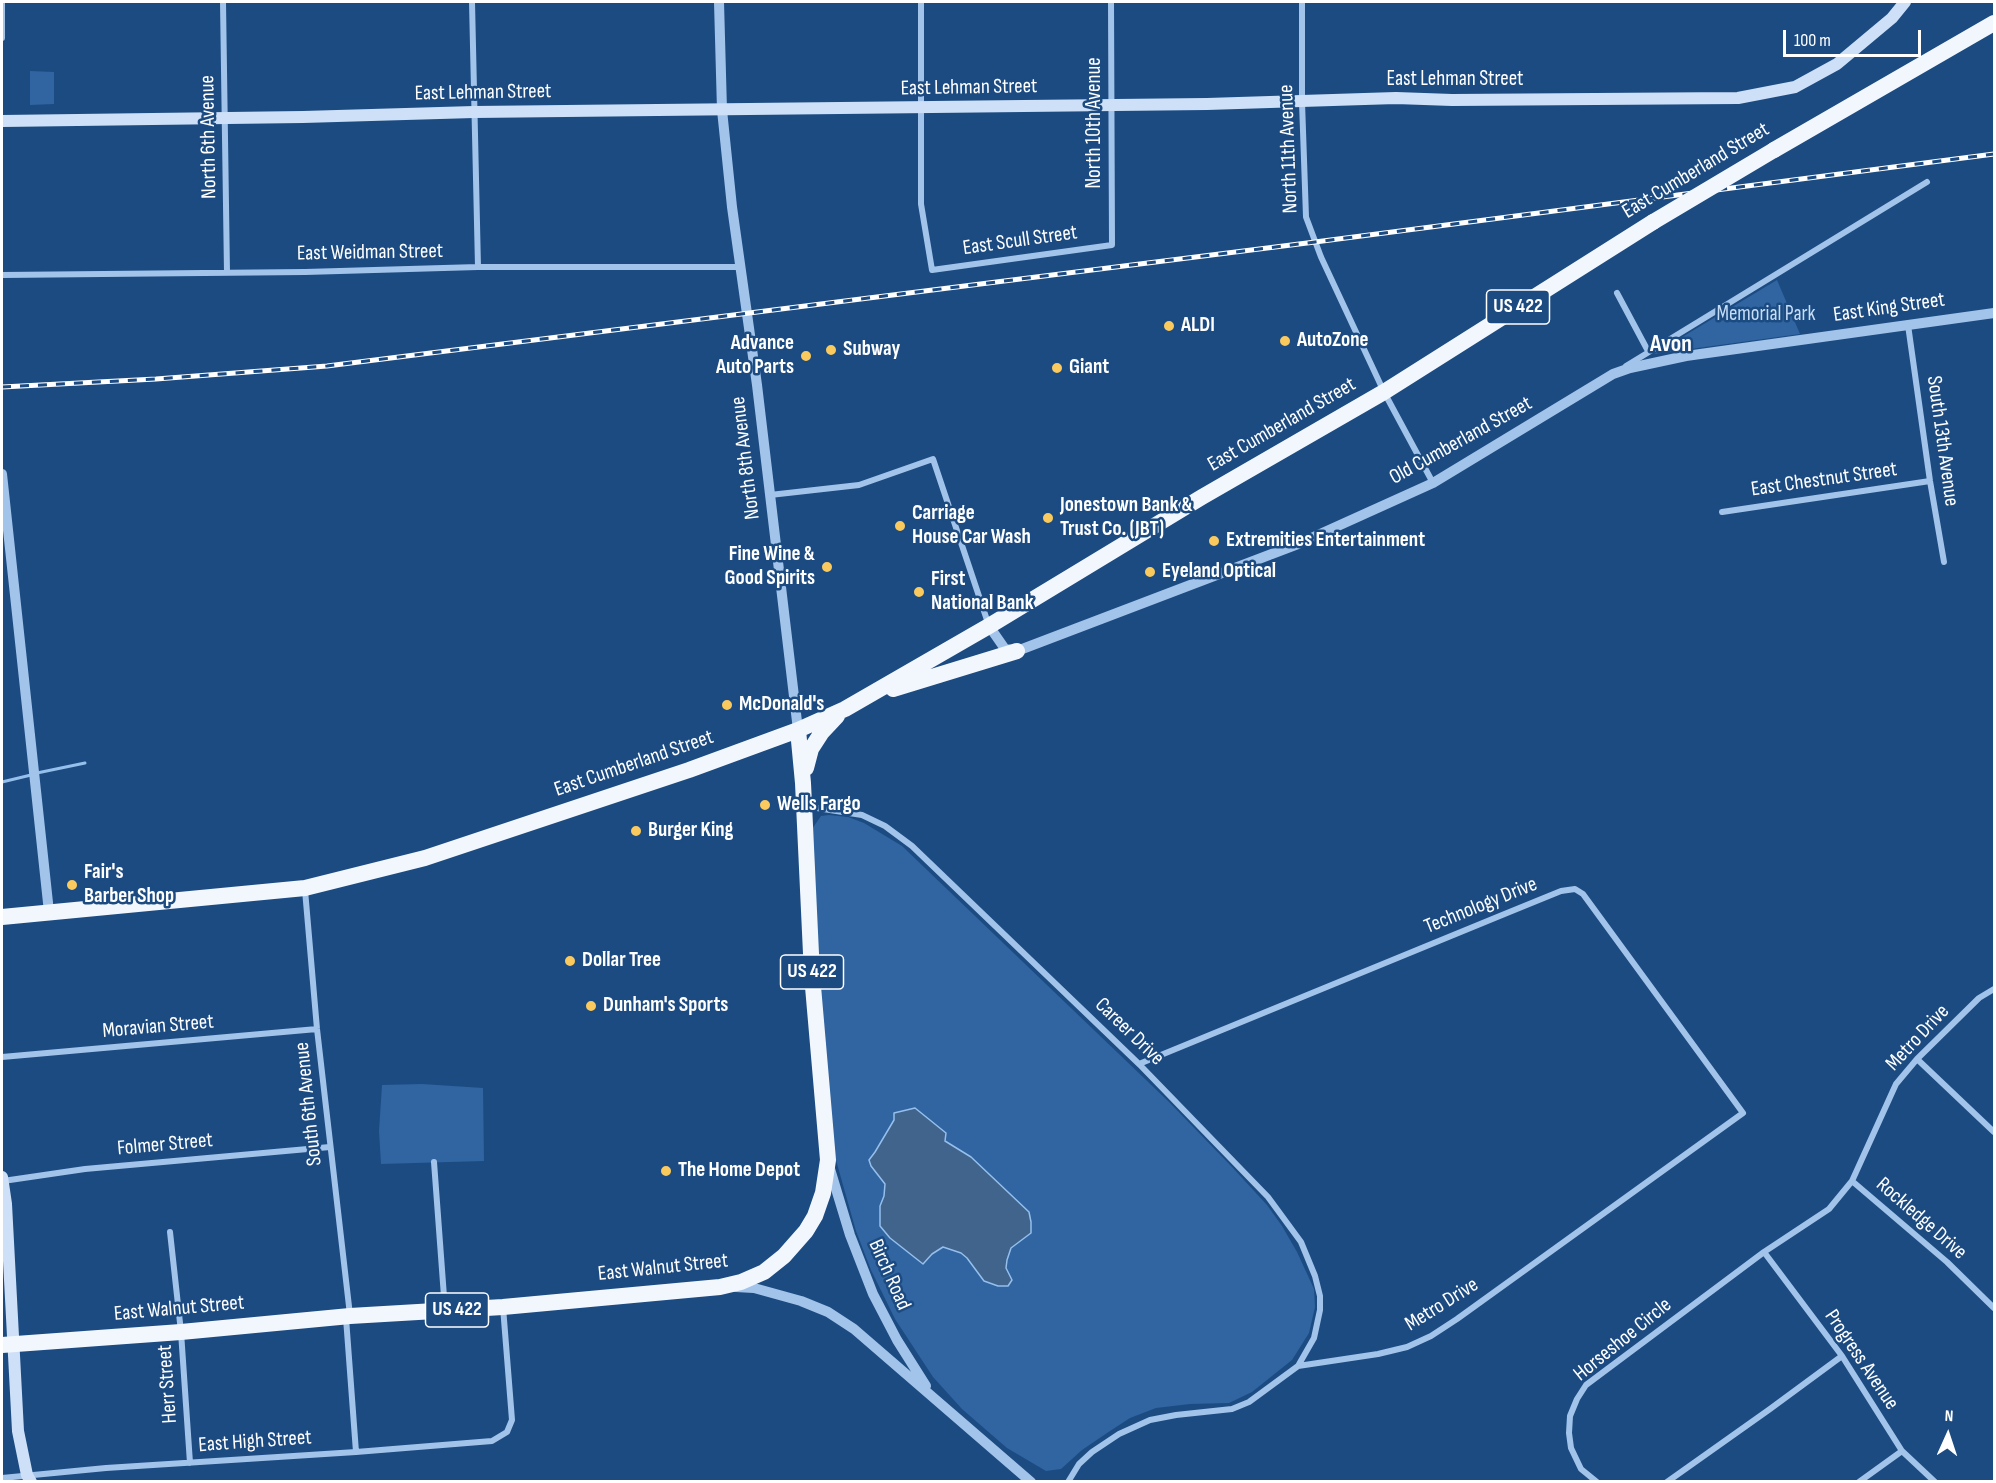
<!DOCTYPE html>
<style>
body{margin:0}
#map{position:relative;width:1996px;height:1483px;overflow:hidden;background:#1c4b82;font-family:"Sofia Sans Condensed",sans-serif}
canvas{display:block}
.frame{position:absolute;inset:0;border:3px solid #fff;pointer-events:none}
.north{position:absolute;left:1918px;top:1405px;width:60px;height:60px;-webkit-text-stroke:4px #1c4b82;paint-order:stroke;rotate:3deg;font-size:16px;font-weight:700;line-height:24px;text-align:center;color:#fff}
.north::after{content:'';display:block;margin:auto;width:21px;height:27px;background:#fff;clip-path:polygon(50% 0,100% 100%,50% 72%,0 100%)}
.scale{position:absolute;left:1783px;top:30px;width:138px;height:27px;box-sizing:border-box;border:3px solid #fff;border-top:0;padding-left:8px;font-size:18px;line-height:21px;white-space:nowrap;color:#fff;-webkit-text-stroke:4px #1c4b82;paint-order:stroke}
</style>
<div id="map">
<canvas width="1996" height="1483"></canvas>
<div class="frame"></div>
<div class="north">N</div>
<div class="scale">100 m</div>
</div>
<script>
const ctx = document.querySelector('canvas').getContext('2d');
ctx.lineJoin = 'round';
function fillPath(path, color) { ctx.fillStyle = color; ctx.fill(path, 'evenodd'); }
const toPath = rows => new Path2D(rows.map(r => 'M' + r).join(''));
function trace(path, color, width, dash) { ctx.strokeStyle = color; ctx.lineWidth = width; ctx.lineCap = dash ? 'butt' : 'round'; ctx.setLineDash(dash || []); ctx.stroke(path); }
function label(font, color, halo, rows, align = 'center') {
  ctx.font = font + ' "Sofia Sans Condensed",sans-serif'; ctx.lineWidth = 5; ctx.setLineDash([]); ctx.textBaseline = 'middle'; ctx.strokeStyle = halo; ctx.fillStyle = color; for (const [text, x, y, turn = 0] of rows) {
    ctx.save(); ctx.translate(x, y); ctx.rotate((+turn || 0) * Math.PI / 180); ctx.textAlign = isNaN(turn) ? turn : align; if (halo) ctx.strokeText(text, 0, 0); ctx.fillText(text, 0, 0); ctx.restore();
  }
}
fillPath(toPath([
 [30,71,54,72,54,104,30,105],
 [1777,280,1800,334,1654,354],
 [829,815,848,817,864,823,902,846,1169,1102,1232,1167,1267,1205,1282,1226,1297,1252,1314,1289,1315,1307,1309,1333,1292,1360,1252,1392,1229,1403,1190,1404,1156,1408,1130,1418,1110,1431,1082,1450,1061,1469,1046,1471,1007,1448,962,1409,933,1377,895,1319,871,1270,856,1231,834,1153,812,887,812,829,821,816],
 [422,1084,483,1088,484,1161,381,1164,379,1131,382,1085]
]), '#3065a1');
const water = toPath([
 [915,1108,946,1133,945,1141,971,1157,1029,1212,1031,1222,1031,1233,1011,1248,1007,1260,1006,1268,1012,1280,1008,1286,998,1286,984,1281,967,1258,961,1253,943,1247,932,1254,923,1264,890,1238,880,1226,880,1206,884,1196,885,1184,871,1166,869,1160,875,1152,894,1120,894,1113,915,1108]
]);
fillPath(water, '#41648c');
trace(water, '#95bfec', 1.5);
trace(toPath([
 [37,773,85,763],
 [2,782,31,775]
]), '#95bfec', 3);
trace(toPath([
 [223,2,227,273],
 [472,2,478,267],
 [921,2,921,204,932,270,1112,245,1111,2],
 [1302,2,1302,102,1306,217,1321,257,1384,392,1433,483],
 [2,38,2,2],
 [2,275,305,272,478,267,739,267],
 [1617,293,1648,351],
 [1908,325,1930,481,1944,562],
 [1626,366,1927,182],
 [770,495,859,485,933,459,989,626],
 [1722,512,1930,481],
 [804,806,862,815,885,826,912,846,1139,1064,1268,1197,1301,1242,1315,1276,1320,1296,1320,1310,1314,1338,1298,1366],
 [305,890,317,1029,350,1315],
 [2,1057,317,1029],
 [1917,1059,1994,1132],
 [434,1162,445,1310],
 [3,1181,85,1169,330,1147],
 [1852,1181,1947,1262,1994,1308],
 [170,1232,181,1332,190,1463],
 [1764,1252,1842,1356,1902,1451,1935,1482],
 [346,1318,356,1452],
 [2,1478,106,1468,356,1452,492,1441,507,1432,512,1420,503,1307],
 [1068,1482,1079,1464,1092,1452,1119,1434,1150,1420,1176,1415,1232,1409,1249,1402,1298,1366,1378,1354,1407,1347,1431,1336,1457,1319,1743,1113,1583,894,1575,889,1561,891,1507,913,1139,1064],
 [1597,1482,1581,1469,1571,1448,1569,1433,1570,1416,1577,1399,1586,1385,1764,1252,1829,1209,1852,1181,1896,1084,1917,1059,1979,998,1994,989],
 [1667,1482,1770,1409,1842,1356],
 [1859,1482,1902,1451]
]), '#a2c4ea', 6);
trace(toPath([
 [719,2,722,110,732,207,757,385,798,730],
 [2,474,49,912],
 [989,626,1005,649,1017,651,1298,544,1433,483,1613,374,1630,368,1686,356,1994,313],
 [830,1169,850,1235,873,1294,897,1340,926,1386],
 [736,1287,754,1288,801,1301,828,1312,854,1329,1031,1482]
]), '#a2c4ea', 10);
trace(toPath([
 [2,121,303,117,474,112,1207,104,1396,98,1452,100,1738,98,1795,87,1837,64,1892,18,1905,2],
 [2,1177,6,1204,18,1431,27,1475,31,1482]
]), '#cde0f7', 12);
trace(toPath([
 [1774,150,1994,23],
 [893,689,1017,651],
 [806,768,811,749,822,732,837,716],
 [2,917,305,888,425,858,689,770,798,730,845,709,989,626,1202,497,1384,392,1653,222],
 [2,1345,181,1332,350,1316,503,1307,720,1287,741,1282,764,1272,784,1256,806,1231,815,1216,823,1193,828,1160,812,975,803,783,798,730]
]), '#f2f7fe', 16);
const rail = toPath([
 [2,387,156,379,327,366,1315,242,1994,154]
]);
trace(rail, '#fff', 5);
trace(rail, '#1c4b82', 3, [9]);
trace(toPath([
 [1653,222,1774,150]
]), '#f2f7fe', 16);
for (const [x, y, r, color] of [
 [1169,326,6,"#faca5f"],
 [1285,341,6,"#faca5f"],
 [831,350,6,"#faca5f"],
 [806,356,6,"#faca5f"],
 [1057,368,6,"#faca5f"],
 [1048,518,6,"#faca5f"],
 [900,526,6,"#faca5f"],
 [1214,541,6,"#faca5f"],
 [827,567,6,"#faca5f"],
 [1150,572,6,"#faca5f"],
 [919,592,6,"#faca5f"],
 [727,705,6,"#faca5f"],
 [765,805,6,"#faca5f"],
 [636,831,6,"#faca5f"],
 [72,885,6,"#faca5f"],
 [570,961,6,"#faca5f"],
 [591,1006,6,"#faca5f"],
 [666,1171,6,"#faca5f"]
]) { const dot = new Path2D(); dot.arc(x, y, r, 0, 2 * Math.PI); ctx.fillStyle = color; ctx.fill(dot); trace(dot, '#1c4b82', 2); }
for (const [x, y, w] of [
 [1518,307,63],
 [812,972,63],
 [457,1310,63]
]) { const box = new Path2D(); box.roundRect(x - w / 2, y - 17, w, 34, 4.5); ctx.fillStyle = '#1c4b82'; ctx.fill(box); trace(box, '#fff', 1.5); }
label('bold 20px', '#fff', null, [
 ["US 422",1518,307],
 ["US 422",812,972],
 ["US 422",457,1310]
]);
label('21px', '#fff', '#1c4b82', [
 ["East Lehman Street",1455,80],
 ["East Lehman Street",969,88,-1],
 ["East Lehman Street",483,93,-1],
 ["North 10th Avenue",1095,123,-90],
 ["North 6th Avenue",209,137,-91],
 ["North 11th Avenue",1289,149,-92],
 ["East Cumberland Street",1696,171,-31],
 ["East Scull Street",1020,241,-8],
 ["East Weidman Street",370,253,-1],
 ["East King Street",1889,308,-8],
 ["East Cumberland Street",1282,425,-30],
 ["Old Cumberland Street",1461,441,-29],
 ["South 13th Avenue",1942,441,82],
 ["North 8th Avenue",746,458,-97],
 ["East Chestnut Street",1824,480,-8],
 ["East Cumberland Street",634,764,-19],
 ["Technology Drive",1481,906,-22],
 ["Moravian Street",158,1027,-5],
 ["Career Drive",1129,1032,44],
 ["Metro Drive",1918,1038,-47],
 ["South 6th Avenue",309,1104,-96],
 ["Folmer Street",165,1145,-5],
 ["Rockledge Drive",1921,1219,41],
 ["East Walnut Street",663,1268,-6],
 ["Birch Road",889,1275,66],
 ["Metro Drive",1442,1305,-32],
 ["East Walnut Street",179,1309,-5],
 ["Horseshoe Circle",1623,1340,-39],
 ["Progress Avenue",1861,1360,56],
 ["Herr Street",168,1384,-94],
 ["East High Street",255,1442,-4]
]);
label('21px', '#c6ddf7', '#1c4b82', [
 ["Memorial Park",1766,315]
]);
label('bold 21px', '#fff', '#1c4b82', [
 ["ALDI",1181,326],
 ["AutoZone",1297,341],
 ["Advance",794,344,"right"],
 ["Auto Parts",794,368,"right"],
 ["Subway",843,350],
 ["Giant",1069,368],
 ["Jonestown Bank &",1060,506],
 ["Trust Co. (JBT)",1060,530],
 ["Carriage",912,514],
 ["House Car Wash",912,538],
 ["Extremities Entertainment",1226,541],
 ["Fine Wine &",815,555,"right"],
 ["Good Spirits",815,579,"right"],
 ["Eyeland Optical",1162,572],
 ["First",931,580],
 ["National Bank",931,604],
 ["McDonald's",739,705],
 ["Wells Fargo",777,805],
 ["Burger King",648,831],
 ["Fair's",84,873],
 ["Barber Shop",84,897],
 ["Dollar Tree",582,961],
 ["Dunham's Sports",603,1006],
 ["The Home Depot",678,1171]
], 'left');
label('bold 24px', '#fff', '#1c4b82', [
 ["Avon",1671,345]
]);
</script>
